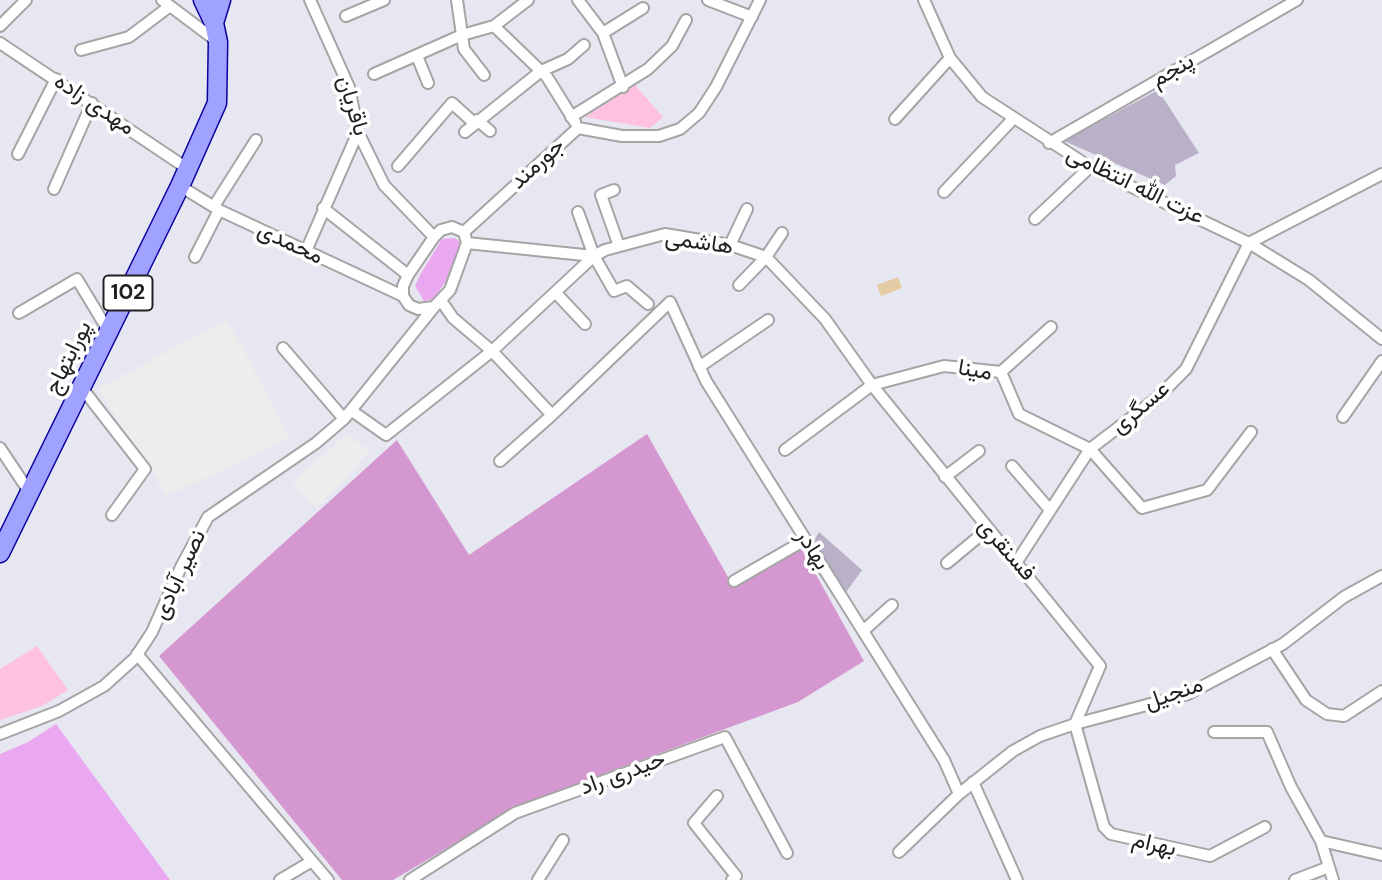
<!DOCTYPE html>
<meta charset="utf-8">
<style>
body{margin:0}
canvas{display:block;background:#e7e7f2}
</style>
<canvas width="1382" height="880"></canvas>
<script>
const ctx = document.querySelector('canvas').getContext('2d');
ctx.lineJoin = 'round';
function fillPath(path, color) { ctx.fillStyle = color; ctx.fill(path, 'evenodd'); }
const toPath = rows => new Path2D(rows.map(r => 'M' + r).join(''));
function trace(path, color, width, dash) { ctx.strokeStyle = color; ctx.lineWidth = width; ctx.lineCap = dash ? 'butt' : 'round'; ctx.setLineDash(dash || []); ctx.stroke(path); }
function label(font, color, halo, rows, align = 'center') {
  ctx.font = font + ' "DM Sans",Vazirmatn,sans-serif'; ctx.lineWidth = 7; ctx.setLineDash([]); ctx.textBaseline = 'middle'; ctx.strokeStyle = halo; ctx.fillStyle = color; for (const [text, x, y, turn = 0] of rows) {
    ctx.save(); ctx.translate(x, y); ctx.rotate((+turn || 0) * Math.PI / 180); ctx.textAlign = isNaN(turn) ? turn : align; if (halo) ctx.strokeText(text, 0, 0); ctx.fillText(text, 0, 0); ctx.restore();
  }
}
fillPath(toPath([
 [1158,90,1199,153,1175,165,1176,176,1165,185,1064,141],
 [819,532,862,570,844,595,812,544]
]), '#bab1c8');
fillPath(toPath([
 [455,238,461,243,461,249,447,279,434,299,424,301,415,286,420,275,442,239],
 [56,724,170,880,0,880,0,754,28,742]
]), '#eaa8f1');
fillPath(toPath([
 [647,434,732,584,800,546,864,661,798,702,522,804,393,880,342,880,159,656,397,440,469,555]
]), '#d597cf');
fillPath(toPath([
 [635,85,663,117,650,128,585,117],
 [37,646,68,690,42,706,0,720,0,669]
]), '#ffc1e1');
fillPath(toPath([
 [227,319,290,438,167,496,98,389],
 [346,434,370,451,317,508,293,483]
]), '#ededed');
fillPath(toPath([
 [898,277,902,288,881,296,877,285]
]), '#e4cba3');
const minor = toPath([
 [162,0,218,42],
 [310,0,349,87,358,132,384,185,434,237],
 [457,0,464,49,484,75],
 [578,0,603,33,623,87],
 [708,0,752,17],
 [924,0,950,58,982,97,1090,167,1249,243,1309,280,1382,339],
 [346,16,384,0],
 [0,26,26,0],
 [494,26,547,77,575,122],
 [603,33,643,8],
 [0,43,188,169],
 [81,50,129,37,170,6],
 [417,56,428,83],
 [374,74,462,35,494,26,528,0],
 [571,117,648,69,672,46,686,20],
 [895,119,950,58],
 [477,120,490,131],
 [465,132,541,71,568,59,584,45],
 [1049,143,1297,0],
 [18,154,56,79],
 [398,166,452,103,474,123],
 [180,186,219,210,403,296],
 [54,189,92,103],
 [614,190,601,195,619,246],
 [944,192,1012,120],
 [214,206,256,140],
 [323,208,408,275],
 [578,212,594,256,614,291,627,286,648,304],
 [1035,219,1090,167],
 [452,227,464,232,467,243,450,290,434,307,418,309,409,305,403,296,403,286,408,275,434,237,441,230,452,227],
 [464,232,578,128,622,136,659,136,680,129,699,113,716,87,760,0],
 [467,243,594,256,605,250,665,234,730,245,766,257,825,319,872,385,1100,666,1075,724,1104,827,1111,834,1210,856,1265,827],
 [730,245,747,209],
 [306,251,358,132],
 [195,257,219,210],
 [739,285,766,257,782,233],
 [556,293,585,324],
 [442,302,453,318,492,351,552,415,670,302,706,381,944,760,959,794],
 [19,313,77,279,109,332],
 [283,348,344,419],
 [699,367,768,320],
 [1001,372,1051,327],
 [82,388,145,469,112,515],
 [352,411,386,435,492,351,594,256],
 [1343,417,1382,361],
 [0,448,30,493],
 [785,450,872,385,944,366,1001,372,1019,414,1090,449,1142,508,1207,490,1251,432],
 [500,461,552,415],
 [1012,466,1050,510],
 [945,477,979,451],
 [947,563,988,529],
 [1016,563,1090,449,1157,398,1186,369,1249,243,1382,174],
 [734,581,805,540],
 [863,631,892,605],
 [1272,649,1306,700,1327,714,1344,716,1382,691],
 [137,654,328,880],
 [1214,732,1267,732,1291,787,1321,841,1333,880],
 [0,734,59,711,104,686,135,658,152,632,181,567,208,517,316,443,344,419,434,307],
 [973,782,1017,880],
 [717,796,694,823,736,876,732,880],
 [1321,841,1382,855],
 [899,852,959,794,1013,751,1040,736,1075,724,1188,694,1283,644,1344,597,1382,576],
 [280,880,312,861],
 [410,880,515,813,725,737,787,853],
 [538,880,563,840],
 [1295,880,1329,867]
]);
const primary = toPath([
 [214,23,221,0],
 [0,553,180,186,217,103,218,42,214,23,203,0]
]);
trace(minor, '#a5a5a5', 14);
trace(primary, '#0b009e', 21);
trace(minor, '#fff', 10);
trace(primary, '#9fa2ff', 18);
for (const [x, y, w] of [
 [128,293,49]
]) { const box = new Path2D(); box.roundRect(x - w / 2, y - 17.5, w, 35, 5); ctx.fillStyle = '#fff'; ctx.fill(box); trace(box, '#212121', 2); }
label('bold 21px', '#212121', null, [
 ["102",128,293]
]);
label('23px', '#212121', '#fff', [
 ["پنجم",1173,71,-30],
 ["مهدی زاده",94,105,34],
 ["باقریان",352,106,73],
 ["جورمند",538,164,-42],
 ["عزت الله انتظامی",1135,186,26],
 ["هاشمی",699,243,8],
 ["محمدی",290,244,25],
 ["پورابتهاج",69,358,-64],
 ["مینا",975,371,10],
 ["عسگری",1141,408,-40],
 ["بهادر",812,550,58],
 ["فسنقری",1006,550,49],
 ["نصیر آبادی",180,575,-65],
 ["منجیل",1174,694,-19],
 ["حیدری راد",623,774,-20],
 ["بهرام",1154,845,13]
]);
</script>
